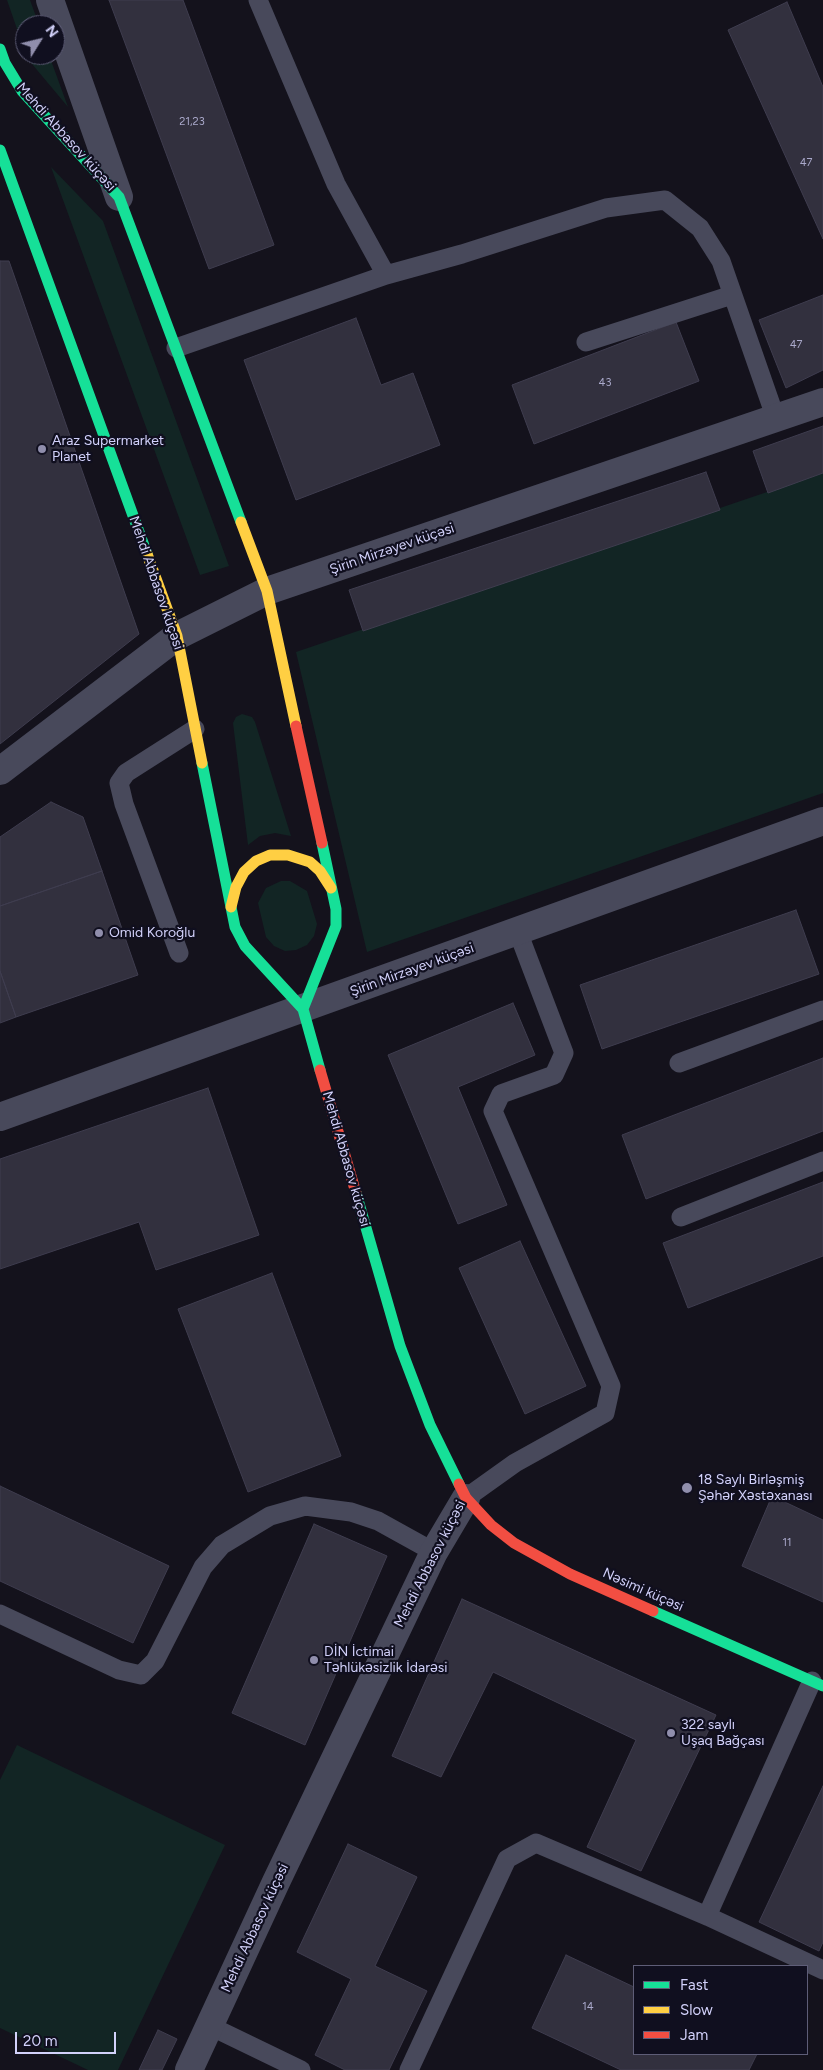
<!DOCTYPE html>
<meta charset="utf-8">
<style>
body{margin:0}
#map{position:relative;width:823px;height:2070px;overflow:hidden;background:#14121c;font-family:Figtree,sans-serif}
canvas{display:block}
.legend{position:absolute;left:633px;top:1965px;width:175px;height:90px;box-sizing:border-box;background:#100f1f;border:1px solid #5e5d77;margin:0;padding:6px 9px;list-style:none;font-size:15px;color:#d2d1fa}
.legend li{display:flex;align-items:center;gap:10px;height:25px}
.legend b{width:25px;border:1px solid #5e5d77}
.north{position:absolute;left:15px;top:15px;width:50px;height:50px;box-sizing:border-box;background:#100f1f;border:1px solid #5e5d77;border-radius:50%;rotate:54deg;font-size:14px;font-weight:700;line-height:20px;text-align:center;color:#d2d1fa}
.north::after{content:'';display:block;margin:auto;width:18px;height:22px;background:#908eac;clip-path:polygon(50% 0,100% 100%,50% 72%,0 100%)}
.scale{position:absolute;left:15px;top:2032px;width:101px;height:22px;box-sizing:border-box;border:2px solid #d2d1fa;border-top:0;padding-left:6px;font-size:15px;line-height:18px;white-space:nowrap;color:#d2d1fa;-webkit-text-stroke:4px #100f1f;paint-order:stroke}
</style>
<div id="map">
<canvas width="823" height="2070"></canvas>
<ul class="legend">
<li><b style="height:6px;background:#16e098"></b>Fast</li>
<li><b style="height:6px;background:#ffcf43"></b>Slow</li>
<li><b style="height:6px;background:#f24e42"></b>Jam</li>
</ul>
<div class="north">N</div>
<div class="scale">20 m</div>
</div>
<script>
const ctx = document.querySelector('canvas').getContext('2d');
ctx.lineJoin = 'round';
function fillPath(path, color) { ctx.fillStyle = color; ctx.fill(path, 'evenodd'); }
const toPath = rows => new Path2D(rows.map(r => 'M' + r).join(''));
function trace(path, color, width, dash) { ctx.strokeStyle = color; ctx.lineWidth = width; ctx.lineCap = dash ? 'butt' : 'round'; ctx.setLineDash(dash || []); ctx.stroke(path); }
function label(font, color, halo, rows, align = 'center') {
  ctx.font = font + ' Figtree,sans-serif'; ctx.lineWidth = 4.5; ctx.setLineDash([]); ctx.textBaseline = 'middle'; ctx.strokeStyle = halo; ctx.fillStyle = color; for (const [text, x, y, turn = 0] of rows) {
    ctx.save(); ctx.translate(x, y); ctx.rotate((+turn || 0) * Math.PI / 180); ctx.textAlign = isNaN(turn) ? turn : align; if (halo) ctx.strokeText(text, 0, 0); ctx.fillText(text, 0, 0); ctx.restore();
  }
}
fillPath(toPath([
 [7,0,30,0,39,25,25,25,25,52],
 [26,55,49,55,68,107,27,58],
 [51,167,103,221,229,566,200,575],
 [823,473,823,793,367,952,296,652],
 [242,714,252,717,255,722,291,836,275,833,260,836,248,845,233,723,236,717],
 [281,881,290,881,307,891,317,924,314,936,307,945,296,950,285,951,274,946,266,937,258,903,266,888],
 [17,1745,225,1845,118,2070,88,2070,0,2028,0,1780]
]), '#122524');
const building = toPath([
 [109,0,183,0,274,245,209,269,109,0],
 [787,2,823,87,823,239,728,30,787,2],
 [0,261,9,261,139,634,0,744,0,261],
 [823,295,823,370,786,388,759,320,823,295],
 [356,318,381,385,413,373,440,445,296,500,244,360,356,318],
 [676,322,699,381,534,444,512,385,676,322],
 [823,426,823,473,768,493,753,451,823,426],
 [706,472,720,510,363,631,349,590,706,472],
 [51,802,83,817,102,871,0,906,0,837,51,802],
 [102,871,138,975,16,1017,0,971,0,906,102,871],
 [796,910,819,974,602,1049,580,985,796,910],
 [0,971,16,1017,0,1023,0,971],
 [513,1003,535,1055,458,1087,507,1205,458,1224,388,1055,513,1003],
 [823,1058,823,1131,646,1199,622,1135,823,1058],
 [208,1088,259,1235,156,1270,139,1222,0,1269,0,1159,208,1088],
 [823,1182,823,1256,688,1308,663,1243,823,1182],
 [520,1241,586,1386,525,1414,459,1268,520,1241],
 [272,1273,341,1456,248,1492,178,1309,272,1273],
 [0,1486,169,1566,133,1643,0,1581,0,1486],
 [772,1496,823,1520,823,1602,742,1566,772,1496],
 [314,1524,387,1556,305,1745,232,1713,314,1524],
 [462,1599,716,1715,641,1871,587,1847,636,1740,493,1672,441,1777,392,1756,462,1599],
 [823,1786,823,1942,819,1951,759,1922,823,1786],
 [348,1844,417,1877,375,1966,427,1991,389,2070,345,2070,315,2055,351,1979,297,1952,348,1844],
 [566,1955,634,1987,634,2054,757,2054,749,2070,621,2070,532,2028,566,1955],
 [158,2030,177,2039,162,2070,139,2070,158,2030]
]);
fillPath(building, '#32303e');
trace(building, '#3f3d4f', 1);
trace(toPath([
 [258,0,336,184,386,275],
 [586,342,732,295],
 [176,348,386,275,462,254,606,208,665,200,700,228,721,261,776,419],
 [179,953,124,804,119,783,126,773,195,729],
 [679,1063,823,1010],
 [681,1217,823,1161],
 [466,1498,515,1463,605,1413,611,1386,493,1111,501,1094,554,1075,564,1053,518,932],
 [0,1614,119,1670,141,1675,155,1661,203,1567,222,1545,270,1516,305,1506,351,1512,378,1521,434,1552],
 [707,1916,812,1681],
 [210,2026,301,2070],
 [409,2070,507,1859,536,1843,707,1916,823,1970]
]), '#48495b', 19);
trace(toPath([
 [50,0,119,197],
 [0,771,177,636,267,591,823,402],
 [0,1117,823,821],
 [189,2070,276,1882,434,1552,466,1498]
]), '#48495b', 28);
trace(toPath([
 [0,49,5,63,22,91,119,197,241,522],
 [0,150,147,554],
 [202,763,235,927,245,946,303,1009,320,1070],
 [303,1009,336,926,336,909,322,843],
 [356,1193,400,1346,430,1425,459,1484],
 [653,1611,823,1686]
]), '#16e098', 11);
trace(toPath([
 [241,522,267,591,296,726],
 [147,554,177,636,202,763],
 [231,907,236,887,244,872,256,861,270,855,288,855,310,862,320,871,331,888]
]), '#ffcf43', 11);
trace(toPath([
 [296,726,322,843],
 [320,1070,356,1193],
 [459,1484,466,1498,491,1525,514,1543,570,1574,653,1611]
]), '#f24e42', 11);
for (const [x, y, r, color] of [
 [42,449,5,"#908eac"],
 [99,933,5,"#908eac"],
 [687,1488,6,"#908eac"],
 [314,1660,5,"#908eac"],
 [671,1733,5,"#908eac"]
]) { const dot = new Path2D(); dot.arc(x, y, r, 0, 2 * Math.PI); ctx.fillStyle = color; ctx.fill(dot); trace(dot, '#100f1f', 2); }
label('11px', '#aaa9cb', null, [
 ["21,23",192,122],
 ["47",806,163],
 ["47",796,345],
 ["43",605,383],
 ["11",787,1543],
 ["14",588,2007]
]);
label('14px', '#d2d1fa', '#100f1f', [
 ["Mehdi Abbasov küçəsi",66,137,48],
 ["Şirin Mirzəyev küçəsi",392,549,-19],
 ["Mehdi Abbasov küçəsi",156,583,71],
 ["Şirin Mirzəyev küçəsi",412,970,-20],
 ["Mehdi Abbasov küçəsi",346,1159,74],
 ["Mehdi Abbasov küçəsi",430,1564,-63],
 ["Nəsimi küçəsi",643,1590,24],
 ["Mehdi Abbasov küçəsi",255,1928,-65]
]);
label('14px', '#d2d1fa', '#100f1f', [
 ["Araz Supermarket",52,441],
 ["Planet",52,457],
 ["Omid Koroğlu",109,933],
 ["18 Saylı Birləşmiş",698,1480],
 ["Şəhər Xəstəxanası",698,1496],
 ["DİN İctimai",324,1652],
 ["Təhlükəsizlik İdarəsi",324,1668],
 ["322 saylı",681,1725],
 ["Uşaq Bağçası",681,1741]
], 'left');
</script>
